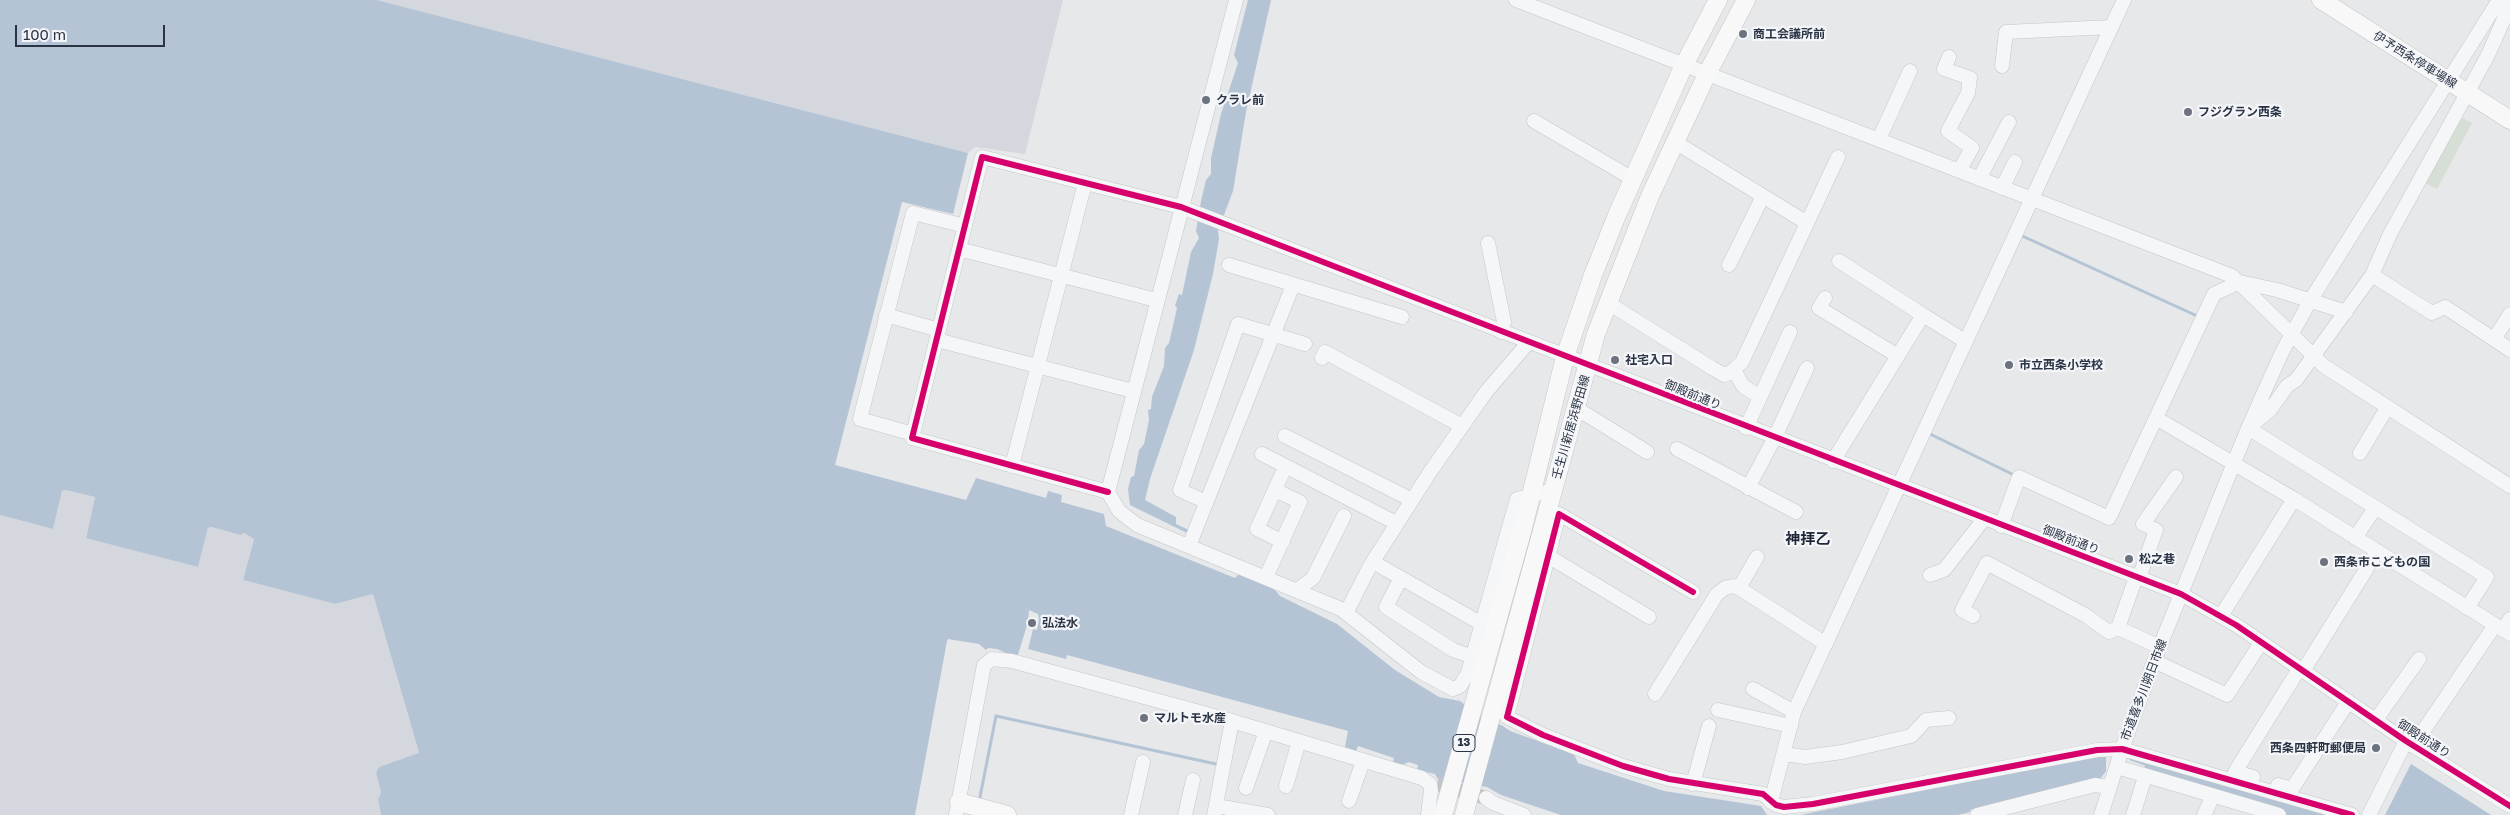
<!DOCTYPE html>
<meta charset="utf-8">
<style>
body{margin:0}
#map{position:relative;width:2510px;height:815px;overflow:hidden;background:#e6e8ea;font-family:"Golos Text",sans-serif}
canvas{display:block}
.scale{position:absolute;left:15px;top:25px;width:150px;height:22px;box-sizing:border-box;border:2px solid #2b3445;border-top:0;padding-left:6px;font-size:15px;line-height:18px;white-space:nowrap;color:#2b3445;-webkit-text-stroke:4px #f4f6f9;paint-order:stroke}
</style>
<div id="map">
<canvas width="2510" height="815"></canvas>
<div class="scale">100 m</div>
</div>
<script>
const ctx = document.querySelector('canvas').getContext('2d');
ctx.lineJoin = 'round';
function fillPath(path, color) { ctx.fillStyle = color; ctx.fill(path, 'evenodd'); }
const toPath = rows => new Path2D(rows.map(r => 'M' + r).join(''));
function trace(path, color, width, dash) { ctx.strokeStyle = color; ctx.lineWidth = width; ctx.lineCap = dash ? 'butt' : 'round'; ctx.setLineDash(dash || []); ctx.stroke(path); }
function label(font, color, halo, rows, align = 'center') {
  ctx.font = font + ' "Golos Text","Noto Sans JP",sans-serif'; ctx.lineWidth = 4.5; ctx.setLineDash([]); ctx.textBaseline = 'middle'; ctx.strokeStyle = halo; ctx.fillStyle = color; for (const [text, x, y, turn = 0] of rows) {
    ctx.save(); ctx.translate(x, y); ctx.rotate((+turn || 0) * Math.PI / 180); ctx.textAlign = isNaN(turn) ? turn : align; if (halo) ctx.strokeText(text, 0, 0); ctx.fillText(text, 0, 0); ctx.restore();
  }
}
fillPath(toPath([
 [377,0,1063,0,1025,154,975,147,968,153],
 [65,490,95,497,86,537,198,567,208,528,211,527,239,535,244,533,254,538,243,580,335,604,373,594,419,754,379,767,376,773,381,792,378,800,381,815,0,815,0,515,53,529,62,491]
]), '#d4d7dd');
fillPath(toPath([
 [2458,116,2472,123,2437,189,2422,182]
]), '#d6ded6');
fillPath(toPath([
 [0,0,377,0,968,153,953,214,902,202,835,465,966,500,976,478,1046,498,1048,491,1062,495,1061,502,1104,514,1106,526,1235,578,1239,574,1274,589,1280,596,1337,624,1395,670,1439,697,1460,701,1479,716,1503,726,1510,731,1574,754,1578,763,1664,791,1761,806,1767,815,1561,815,1501,795,1487,787,1438,779,1435,774,1417,770,1418,765,1409,762,1402,765,1393,762,1394,758,1358,746,1356,751,1345,747,1348,731,1067,655,1066,659,1028,649,1033,629,1037,630,1039,619,1038,614,1029,610,1028,622,1017,658,997,649,988,648,986,650,979,644,948,639,947,641,915,815,381,815,378,800,381,792,376,773,379,767,419,753,373,594,335,604,243,580,254,539,244,533,240,535,211,527,208,528,198,567,86,538,95,497,65,490,62,491,53,529,0,515],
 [1248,0,1271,0,1246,112,1233,191,1218,231,1219,239,1213,274,1194,350,1150,479,1145,500,1176,517,1176,524,1191,531,1189,534,1130,505,1128,489,1131,477,1134,476,1139,450,1144,444,1149,420,1148,410,1151,409,1152,397,1164,366,1165,348,1169,343,1177,308,1175,305,1177,300,1179,294,1182,295,1191,252,1199,238,1196,231,1201,201,1206,180,1211,174,1211,158,1221,114,1238,63,1234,55],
 [2101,755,2106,756,2106,771,2101,778,1970,810,1970,812,1958,815,1800,815],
 [2147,759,2331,815,2282,815,2143,773],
 [2411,764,2491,815,2385,815]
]), '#b4c4d5');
trace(toPath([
 [2020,235,2195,315],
 [1928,433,2014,475],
 [2131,759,2148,765],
 [979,802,996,716,1216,764]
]), '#b4c4d5', 3);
trace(toPath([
 [1437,784,1486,798]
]), '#c1c4c9', 14, [14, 7]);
const minor = toPath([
 [1236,0,1108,492,1119,511,1137,525,1341,609,1421,672,1453,689,1460,686,1468,673,1517,499,1553,490],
 [1516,0,2232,276,2324,366,2510,486],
 [1949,57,1944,69,1970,78,1968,93,1948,131,1972,148,1959,171],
 [2002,66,2006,32,2112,27],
 [1534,121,1633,179],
 [1879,139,1910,71],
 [1675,142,1807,223],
 [1979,179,2009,122],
 [2002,188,2015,162],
 [1488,243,1504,322,1501,332],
 [959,249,1156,300],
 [1839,261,1923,315],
 [1229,265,1402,317],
 [1729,265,1763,196],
 [2372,275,2432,313,2445,307,2510,350],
 [1825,298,1819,308,1898,356],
 [1608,303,1712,368,1724,375,1730,373,1742,362,1838,157],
 [886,315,939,330],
 [2494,339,2510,314],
 [937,340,1133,391],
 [1322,358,1325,352,1462,426],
 [1734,370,1743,386,1760,397],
 [1576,408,1647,452],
 [2156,418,2294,499,2510,634],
 [1746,428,1790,332],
 [913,434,860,419,913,213,965,226],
 [1285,436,1412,500],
 [1677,449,1796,512],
 [2360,453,2387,408],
 [1262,454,1396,523],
 [1833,461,1923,315,1965,341],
 [1012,466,1085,183],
 [1282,474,1257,529,1283,542],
 [1748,488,1774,439,1807,368],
 [1108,492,912,438,982,157,1181,207,2181,594,2236,625,2406,741,2510,806],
 [1206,502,1180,490,1238,324,1305,344],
 [2001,526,2019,477,2109,518,2214,294,2240,282,2277,290,2346,312],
 [2355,538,2375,508],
 [1189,546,1293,285],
 [1548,556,1649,617],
 [1373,562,1482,624],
 [1930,575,1944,570,1984,519],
 [1266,577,1300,502,1275,490],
 [1401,578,1386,607,1453,650,1473,657],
 [2139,578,2156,530,2143,524,2176,477],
 [1739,588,1757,557],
 [1297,590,1313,578,1344,516],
 [1693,592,1559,514,1507,717,1543,735,1623,766,1669,779,1763,794,1776,805,1784,807,1813,804,2097,750,2122,749,2352,815],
 [2467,608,2487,577,2248,428,2270,410,2287,386,2296,380,2372,275,2390,234,2488,55,2510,5],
 [1346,613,1370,566,1430,472,1486,392,1528,343],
 [1973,616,1962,610,1987,563,2085,615,2109,632,2118,628,2136,577],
 [2221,616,2294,499],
 [2118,628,2160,647],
 [2503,630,2510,619],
 [2154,661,2227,695,2261,643],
 [2303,671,2377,552],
 [1753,689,1794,712],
 [1655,694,1717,594,1725,588,1733,586,1739,588,1826,644],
 [1718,710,1791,726],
 [2375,721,2419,659],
 [2413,746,2495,625],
 [1784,754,1805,757,1842,752,1911,736,1926,720,1949,718],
 [2117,767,2279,815],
 [2253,777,2235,772,2299,669],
 [1693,784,1709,726],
 [2278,785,2292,789,2348,702],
 [1286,786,1299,741],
 [1246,788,1266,731],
 [1486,798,1493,803,1524,815],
 [1349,801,1363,761],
 [1771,802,1794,712,2124,0],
 [1216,806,1268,815],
 [956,815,984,665,992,659,1012,661,1225,719,1422,778,1430,784,1431,790,1428,815],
 [1131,815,1143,762],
 [1185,815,1193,780],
 [1214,815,1232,721],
 [1977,815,2095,785,2109,787],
 [2101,815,2122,749,2154,661,2248,428,2282,352,2310,301,2499,0],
 [2133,815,2145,777],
 [2204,815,2213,796],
 [2369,815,2406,741]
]);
const major = toPath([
 [2321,0,2510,120],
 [959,802,1007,815],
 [1443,815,1522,532,1565,357,1593,275,1617,215,1684,65,1718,0],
 [1464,815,1596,334,1650,196,1707,74,1746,0]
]);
trace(minor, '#c4c6c8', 15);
trace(major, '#c2c5c8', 19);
trace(minor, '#f5f6f7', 14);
trace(major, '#f8f8f8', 18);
trace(toPath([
 [1108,492,912,438,982,157,1181,207,2181,594,2236,625,2406,741,2510,806],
 [1693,592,1559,514,1507,717,1543,735,1623,766,1669,779,1763,794,1776,805,1784,807,1813,804,2097,750,2122,749,2352,815]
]), '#d6006c', 6);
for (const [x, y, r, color] of [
 [1743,34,5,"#6c737f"],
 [1206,100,5,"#6c737f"],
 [2188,112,5,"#6c737f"],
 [1615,360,5,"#6c737f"],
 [2009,365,5,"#6c737f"],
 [2129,559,5,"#6c737f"],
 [2324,562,5,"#6c737f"],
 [1032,623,5,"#6c737f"],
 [1144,718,5,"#6c737f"],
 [2376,748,5,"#6c737f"]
]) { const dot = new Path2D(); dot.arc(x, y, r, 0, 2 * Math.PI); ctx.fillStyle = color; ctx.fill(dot); trace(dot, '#f4f6f9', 2); }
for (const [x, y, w] of [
 [1464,743,22]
]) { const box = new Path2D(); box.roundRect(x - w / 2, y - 8.5, w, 17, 4); ctx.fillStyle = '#f4f6f9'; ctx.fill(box); trace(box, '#2b3445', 1); }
label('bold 11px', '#2b3445', null, [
 ["13",1464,743]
]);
label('bold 12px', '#2b3445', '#f4f6f9', [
 ["商工会議所前",1753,34],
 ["クラレ前",1216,100],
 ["フジグラン西条",2198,112],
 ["社宅入口",1625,360],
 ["市立西条小学校",2019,365],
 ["松之巷",2139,559],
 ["西条市こどもの国",2334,562],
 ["弘法水",1042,623],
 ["マルトモ水産",1154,718],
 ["西条四軒町郵便局",2366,748,"right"]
], 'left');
label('12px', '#2b3445', '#f4f6f9', [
 ["伊予西条停車場線",2415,60,32],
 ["御殿前通り",1693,395,22],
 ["壬生川新居浜野田線",1571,427,-74],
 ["御殿前通り",2071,540,21],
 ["市道喜多川朔日市線",2144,690,-69],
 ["御殿前通り",2424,739,33]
]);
label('bold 15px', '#1d2536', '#f4f6f9', [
 ["神拝乙",1808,539]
]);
</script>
